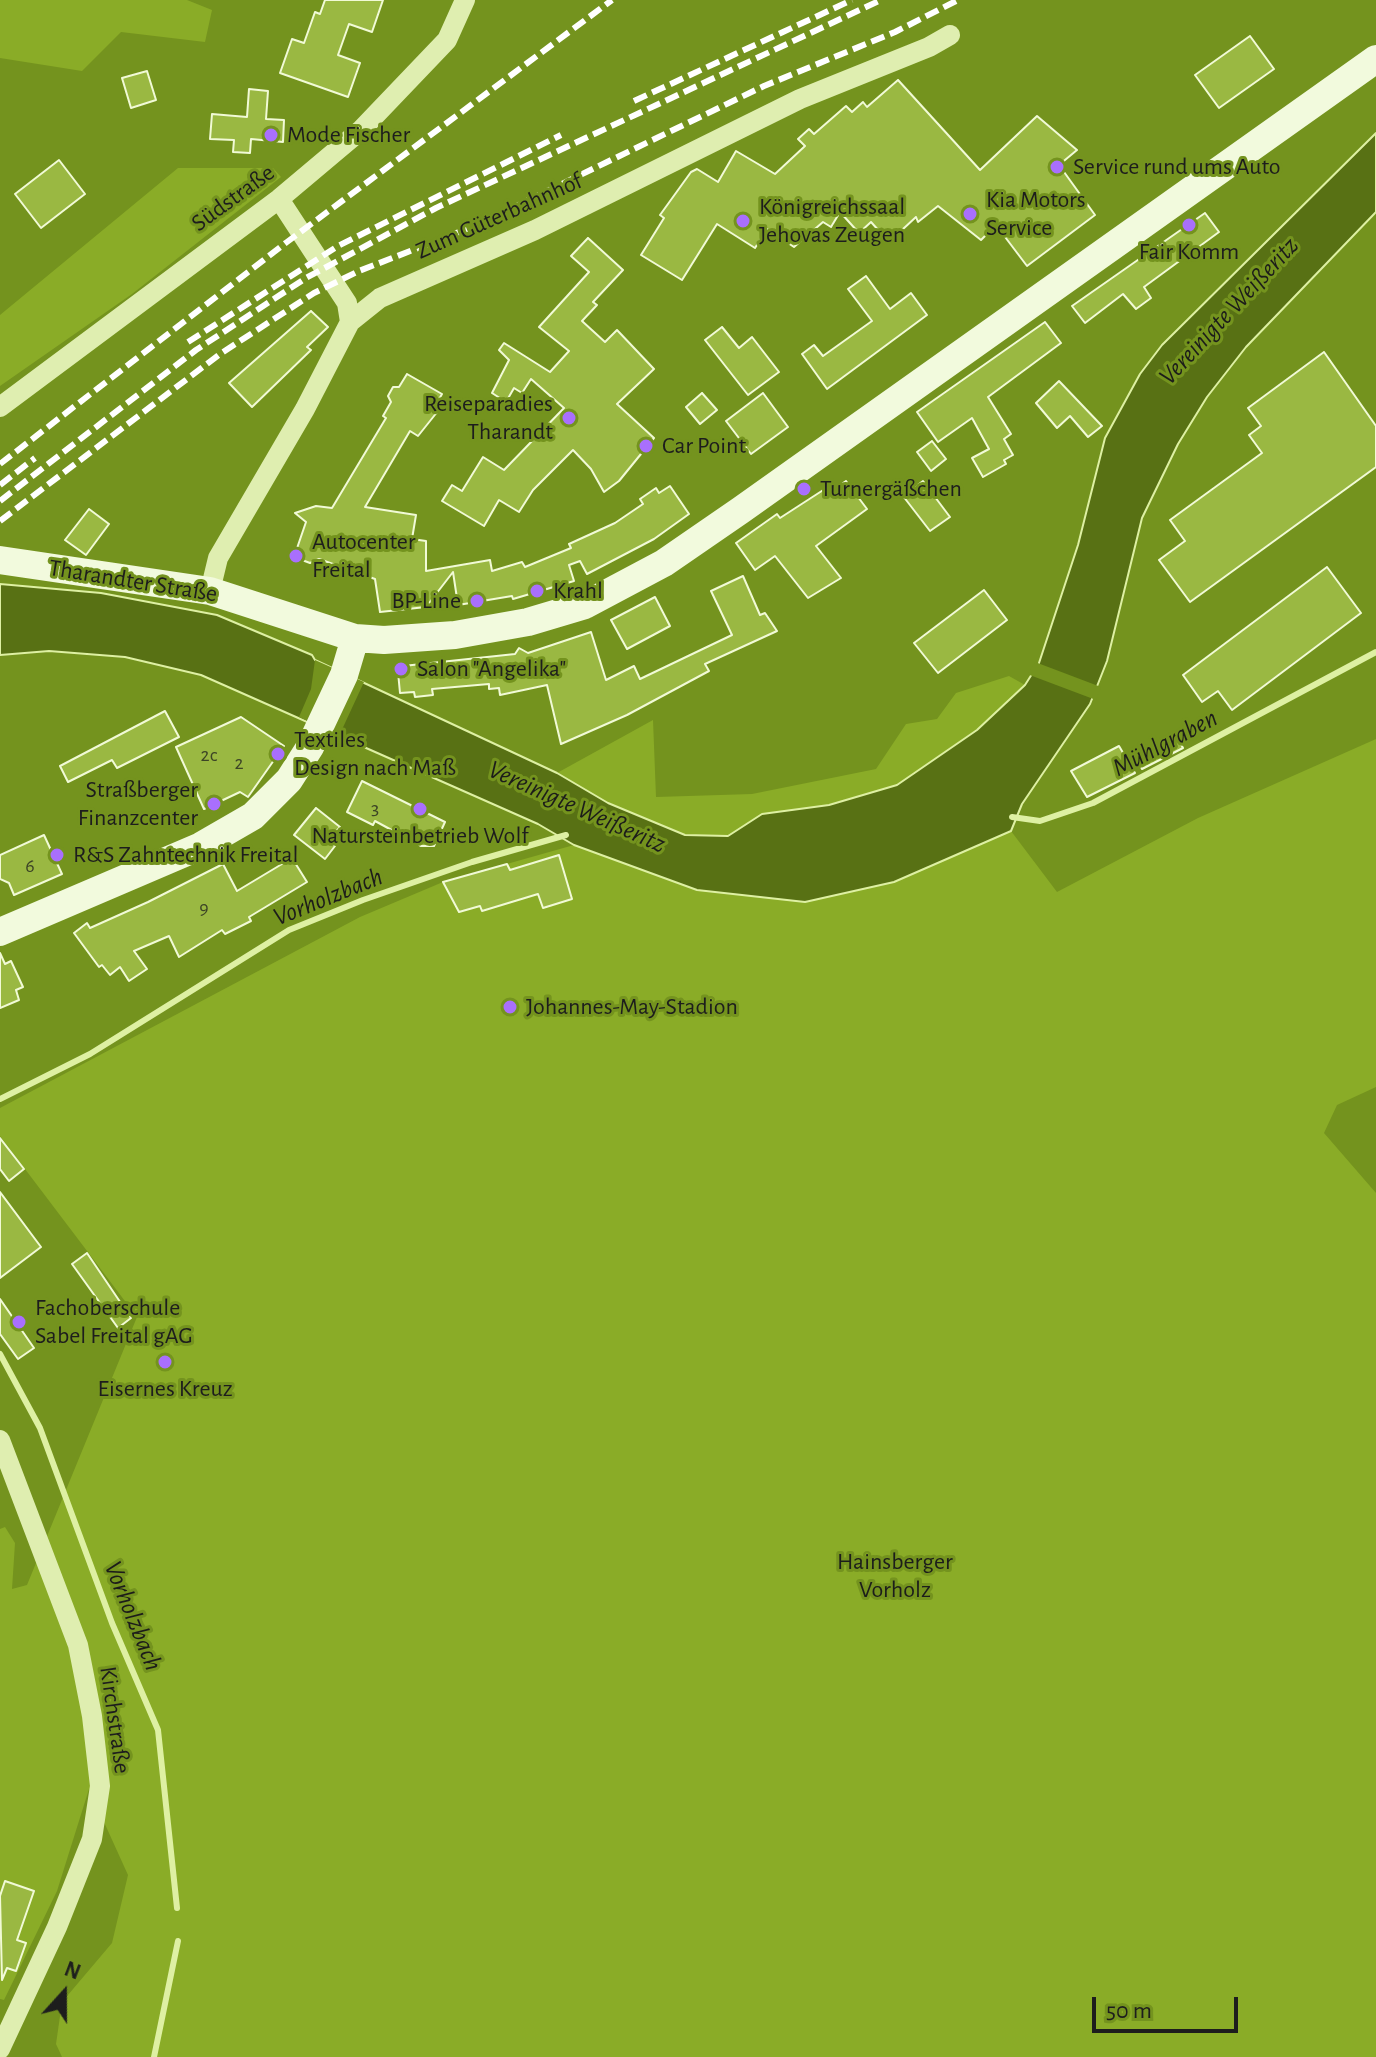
<!DOCTYPE html>
<meta charset="utf-8">
<style>
body{margin:0}
#map{position:relative;width:1376px;height:2057px;overflow:hidden;background:#74931e;font-family:"Alegreya Sans",sans-serif}
canvas{display:block}
.north{position:absolute;left:24px;top:1953px;width:80px;height:80px;-webkit-text-stroke:6px #74931e;paint-order:stroke;rotate:21deg;font-size:22px;font-weight:700;line-height:32px;text-align:center;color:#1d1d1d}
.north::after{content:'';display:block;margin:auto;width:28px;height:36px;background:#1d1d1d;clip-path:polygon(50% 0,100% 100%,50% 72%,0 100%)}
.scale{position:absolute;left:1092px;top:1997px;width:146px;height:36px;box-sizing:border-box;border:4px solid #1d1d1d;border-top:0;padding-left:10px;font-size:24px;line-height:28px;white-space:nowrap;color:#1d1d1d;-webkit-text-stroke:6px #74931e;paint-order:stroke}
</style>
<div id="map">
<canvas width="1376" height="2057"></canvas>
<div class="north">N</div>
<div class="scale">50 m</div>
</div>
<script>
const ctx = document.querySelector('canvas').getContext('2d');
ctx.lineJoin = 'round';
function fillPath(path, color) { ctx.fillStyle = color; ctx.fill(path, 'evenodd'); }
const toPath = rows => new Path2D(rows.map(r => 'M' + r).join(''));
function trace(path, color, width, dash) { ctx.strokeStyle = color; ctx.lineWidth = width; ctx.lineCap = dash ? 'butt' : 'round'; ctx.setLineDash(dash || []); ctx.stroke(path); }
function label(font, color, halo, rows, align = 'center') {
  ctx.font = font + ' "Alegreya Sans",sans-serif'; ctx.lineWidth = 6; ctx.setLineDash([]); ctx.textBaseline = 'middle'; ctx.strokeStyle = halo; ctx.fillStyle = color; for (const [text, x, y, turn = 0] of rows) {
    ctx.save(); ctx.translate(x, y); ctx.rotate((+turn || 0) * Math.PI / 180); ctx.textAlign = isNaN(turn) ? turn : align; if (halo) ctx.strokeText(text, 0, 0); ctx.fillText(text, 0, 0); ctx.restore();
  }
}
fillPath(toPath([
 [0,0,187,0,212,10,205,42,121,32,82,71,0,58],
 [178,168,273,168,281,177,132,294,0,386,0,315],
 [1009,676,1025,685,977,730,897,785,829,805,762,814,728,836,685,835,608,803,557,773,653,720,656,797,752,794,876,769,906,724,937,719,956,693],
 [1376,739,1376,1087,1337,1105,1324,1133,1376,1193,1376,2057,62,2057,56,2044,62,2002,112,1943,128,1875,89,1789,57,1891,4,2000,0,1999,0,1529,5,1527,15,1543,12,1589,27,1585,137,1317,0,1136,0,1108,360,917,443,882,574,845,697,890,974,847,1011,831,1057,892,1198,818]
]), '#8aac27');
const water = toPath([
 [1376,133,1376,212,1246,347,1207,397,1178,444,1142,518,1107,661,1090,704,1022,804,1011,831,894,882,805,902,697,890,574,845,538,824,201,675,125,657,49,651,0,655,0,584,101,593,217,615,312,655,315,660,557,773,608,803,685,835,728,836,762,814,829,805,897,785,977,730,1025,685,1039,663,1078,545,1105,438,1140,374,1162,345,1376,133]
]);
fillPath(water, '#587114');
trace(water, '#def0a3', 2);
fillPath(toPath([
 [315,660,364,682,339,736,299,717,311,689],
 [1035,662,1101,687,1096,700,1027,674]
]), '#74931e');
trace(toPath([
 [1012,817,1040,821,1093,803,1376,652],
 [0,1099,90,1054,289,930,363,900,472,862,566,835],
 [0,1354,40,1428,112,1623,158,1730,177,1908],
 [154,2057,178,1941]
]), '#def0a3', 6);
const building = toPath([
 [325,0,383,0,372,32,349,24,338,55,360,63,348,97,280,73,292,39,304,43,315,12,320,14,325,0],
 [1250,36,1274,69,1219,108,1195,75,1250,36],
 [147,71,156,100,131,108,122,78,147,71],
 [898,80,980,170,1037,116,1077,150,1059,165,1095,215,1027,266,996,225,981,240,938,206,918,222,916,217,889,242,871,222,859,233,840,212,831,227,823,222,794,247,767,229,755,248,717,224,682,280,641,255,664,218,660,215,691,172,697,169,718,182,736,151,775,174,805,146,798,139,809,129,814,134,846,106,852,112,863,102,867,107,898,80],
 [249,89,268,91,266,119,284,120,283,142,251,139,250,153,233,152,234,140,210,139,212,114,247,117,249,89],
 [59,160,85,194,41,228,15,194,59,160],
 [1205,213,1219,232,1144,287,1151,298,1136,309,1123,294,1085,323,1072,306,1205,213],
 [588,238,623,270,593,302,597,305,582,321,605,342,617,330,654,369,617,404,654,438,619,481,604,492,591,469,573,450,533,490,519,512,499,500,484,526,442,501,452,485,462,491,483,457,504,470,564,408,531,379,522,393,514,388,506,402,492,393,509,360,499,350,504,343,550,372,569,351,539,327,589,272,571,256,588,238],
 [866,276,890,309,911,293,927,315,827,389,802,354,814,345,823,356,872,321,848,289,866,276],
 [311,311,328,327,307,347,311,350,252,407,229,383,311,311],
 [1045,322,1061,343,988,397,1011,434,1004,439,1013,455,1004,460,1006,464,983,477,972,458,989,449,972,418,938,442,917,412,1045,322],
 [722,327,739,348,752,337,779,372,748,395,705,340,722,327],
 [1324,352,1376,426,1376,467,1190,602,1159,560,1185,541,1170,520,1262,453,1249,435,1261,426,1248,408,1324,352],
 [407,374,442,394,434,408,438,411,418,436,410,431,365,507,416,515,412,539,426,541,426,571,490,560,492,571,522,562,525,567,571,548,569,544,615,523,643,504,640,499,656,488,659,493,670,486,689,514,654,539,587,574,580,561,569,565,574,581,513,599,512,596,458,605,453,572,426,607,380,612,375,579,319,559,310,563,294,557,306,522,295,513,316,506,332,508,386,418,383,416,391,402,388,396,393,387,399,387,407,374],
 [1059,381,1102,426,1088,437,1070,416,1057,428,1036,403,1059,381],
 [702,393,717,410,700,424,686,407,702,393],
 [763,393,788,427,751,454,726,421,763,393],
 [932,441,946,459,931,471,917,452,932,441],
 [846,481,867,509,816,546,841,578,808,598,775,556,755,570,736,543,777,514,780,518,831,485,834,489,846,481],
 [923,481,950,517,930,531,903,496,923,481],
 [89,509,109,524,86,555,65,540,89,509],
 [1327,567,1361,613,1232,710,1218,691,1202,702,1183,675,1327,567],
 [743,576,760,615,765,613,777,631,705,664,709,671,627,715,561,744,547,685,500,695,499,688,489,689,489,684,432,689,433,695,415,697,414,692,400,693,398,672,403,666,515,654,519,648,528,653,591,632,606,680,634,666,640,679,732,635,711,591,743,576],
 [984,590,1007,620,938,673,914,643,984,590],
 [655,597,670,626,627,649,611,620,655,597],
 [165,711,179,737,117,768,112,760,68,782,60,766,165,711],
 [241,717,284,746,248,797,240,792,204,809,176,747,241,717],
 [1176,735,1183,748,1142,769,1136,757,1176,735],
 [1119,746,1135,773,1087,797,1071,771,1119,746],
 [362,781,445,822,434,846,421,846,375,821,373,825,347,812,362,781],
 [316,808,340,827,328,841,335,846,325,859,294,835,316,808],
 [44,835,62,874,14,895,9,883,0,879,0,855,44,835],
 [559,855,572,899,543,908,538,894,482,911,480,906,459,912,443,882,507,864,510,870,559,855],
 [292,858,307,882,249,917,251,921,225,934,222,930,179,957,169,936,134,951,147,969,129,981,120,967,110,975,102,965,99,967,74,933,87,923,90,928,148,902,223,864,237,891,292,858],
 [0,953,5,964,11,961,23,987,16,990,19,1000,0,1008,0,953],
 [0,1138,24,1169,9,1181,0,1169,0,1138],
 [0,1192,41,1247,0,1278,0,1192],
 [87,1253,131,1318,118,1328,72,1264,87,1253],
 [0,1299,34,1348,18,1359,0,1334,0,1299],
 [5,1881,34,1891,17,1940,26,1943,16,1971,7,1968,2,1980,0,1896,5,1881]
]);
fillPath(building, '#9ab842');
trace(building, '#f1fad6', 2);
trace(toPath([
 [279,199,347,303,350,322],
 [0,407,279,199,361,130,447,40,465,0],
 [210,591,218,558,305,409,350,322,380,298,535,230,800,99,929,47,950,35],
 [0,1440,78,1645,92,1716,100,1786,92,1839,57,1927,0,2049]
]), '#dfeeb0', 20);
trace(toPath([
 [0,560,210,591,355,638,384,640,455,635,528,622,585,605,664,563,741,510,1376,59],
 [0,932,201,846,253,816,289,780,310,747,344,675,355,638]
]), '#f2fadd', 28);
trace(toPath([
 [634,101,852,0],
 [188,342,338,246,561,135],
 [0,464,287,242,612,0],
 [0,485,35,458],
 [0,501,196,350,306,278,436,208,881,0],
 [0,521,220,354,314,293,359,271,477,225,764,86,895,32,958,0]
]), '#fff', 6, [14, 6]);
for (const [x, y, r, color] of [
 [271,135,8,"#a96ffd"],
 [1057,167,8,"#a96ffd"],
 [970,214,8,"#a96ffd"],
 [743,221,8,"#a96ffd"],
 [1189,225,8,"#a96ffd"],
 [569,418,8,"#a96ffd"],
 [646,446,8,"#a96ffd"],
 [804,489,8,"#a96ffd"],
 [296,556,8,"#a96ffd"],
 [537,591,8,"#a96ffd"],
 [477,601,8,"#a96ffd"],
 [401,669,8,"#a96ffd"],
 [278,754,8,"#a96ffd"],
 [214,804,8,"#a96ffd"],
 [420,809,8,"#a96ffd"],
 [57,855,8,"#a96ffd"],
 [510,1007,8,"#a96ffd"],
 [19,1322,8,"#a96ffd"],
 [165,1362,8,"#a96ffd"]
]) { const dot = new Path2D(); dot.arc(x, y, r, 0, 2 * Math.PI); ctx.fillStyle = color; ctx.fill(dot); trace(dot, '#74931e', 3); }
label('20px', '#3c4426', null, [
 ["2c",209,755],
 ["2",239,763],
 ["3",375,808],
 ["6",30,866],
 ["9",204,908]
]);
label('24px', '#1d1d1d', '#74931e', [
 ["Mode Fischer",287,135],
 ["Service rund ums Auto",1073,167],
 ["Kia Motors",986,200],
 ["Service",986,228],
 ["Königreichssaal",759,207],
 ["Jehovas Zeugen",759,235],
 ["Fair Komm",1189,252,"center"],
 ["Reiseparadies",553,404,"right"],
 ["Tharandt",553,432,"right"],
 ["Car Point",662,446],
 ["Turnergäßchen",820,489],
 ["Autocenter",312,542],
 ["Freital",312,570],
 ["Krahl",553,591],
 ["BP-Line",461,601,"right"],
 ["Salon \"Angelika\"",417,669],
 ["Textiles",294,740],
 ["Design nach Maß",294,768],
 ["Straßberger",198,790,"right"],
 ["Finanzcenter",198,818,"right"],
 ["Natursteinbetrieb Wolf",420,836,"center"],
 ["R&S Zahntechnik Freital",73,855],
 ["Johannes-May-Stadion",526,1007],
 ["Fachoberschule",35,1308],
 ["Sabel Freital gAG",35,1336],
 ["Eisernes Kreuz",165,1389,"center"]
], 'left');
label('24px', '#1d1d1d', '#74931e', [
 ["Südstraße",233,198,-36],
 ["Zum Güterbahnhof",499,216,-24],
 ["Tharandter Straße",133,581,9],
 ["Kirchstraße",115,1720,82]
]);
label('24px', '#1c1d1b', '#74931e', [
 ["Hainsberger",895,1562],
 ["Vorholz",895,1590]
]);
label('italic 26px', '#1c1c1a', '#74931e', [
 ["Vereinigte Weißeritz",1229,311,-47],
 ["Mühlgraben",1165,743,-28],
 ["Vereinigte Weißeritz",577,807,24],
 ["Vorholzbach",328,897,-22],
 ["Vorholzbach",133,1616,68]
]);
</script>
